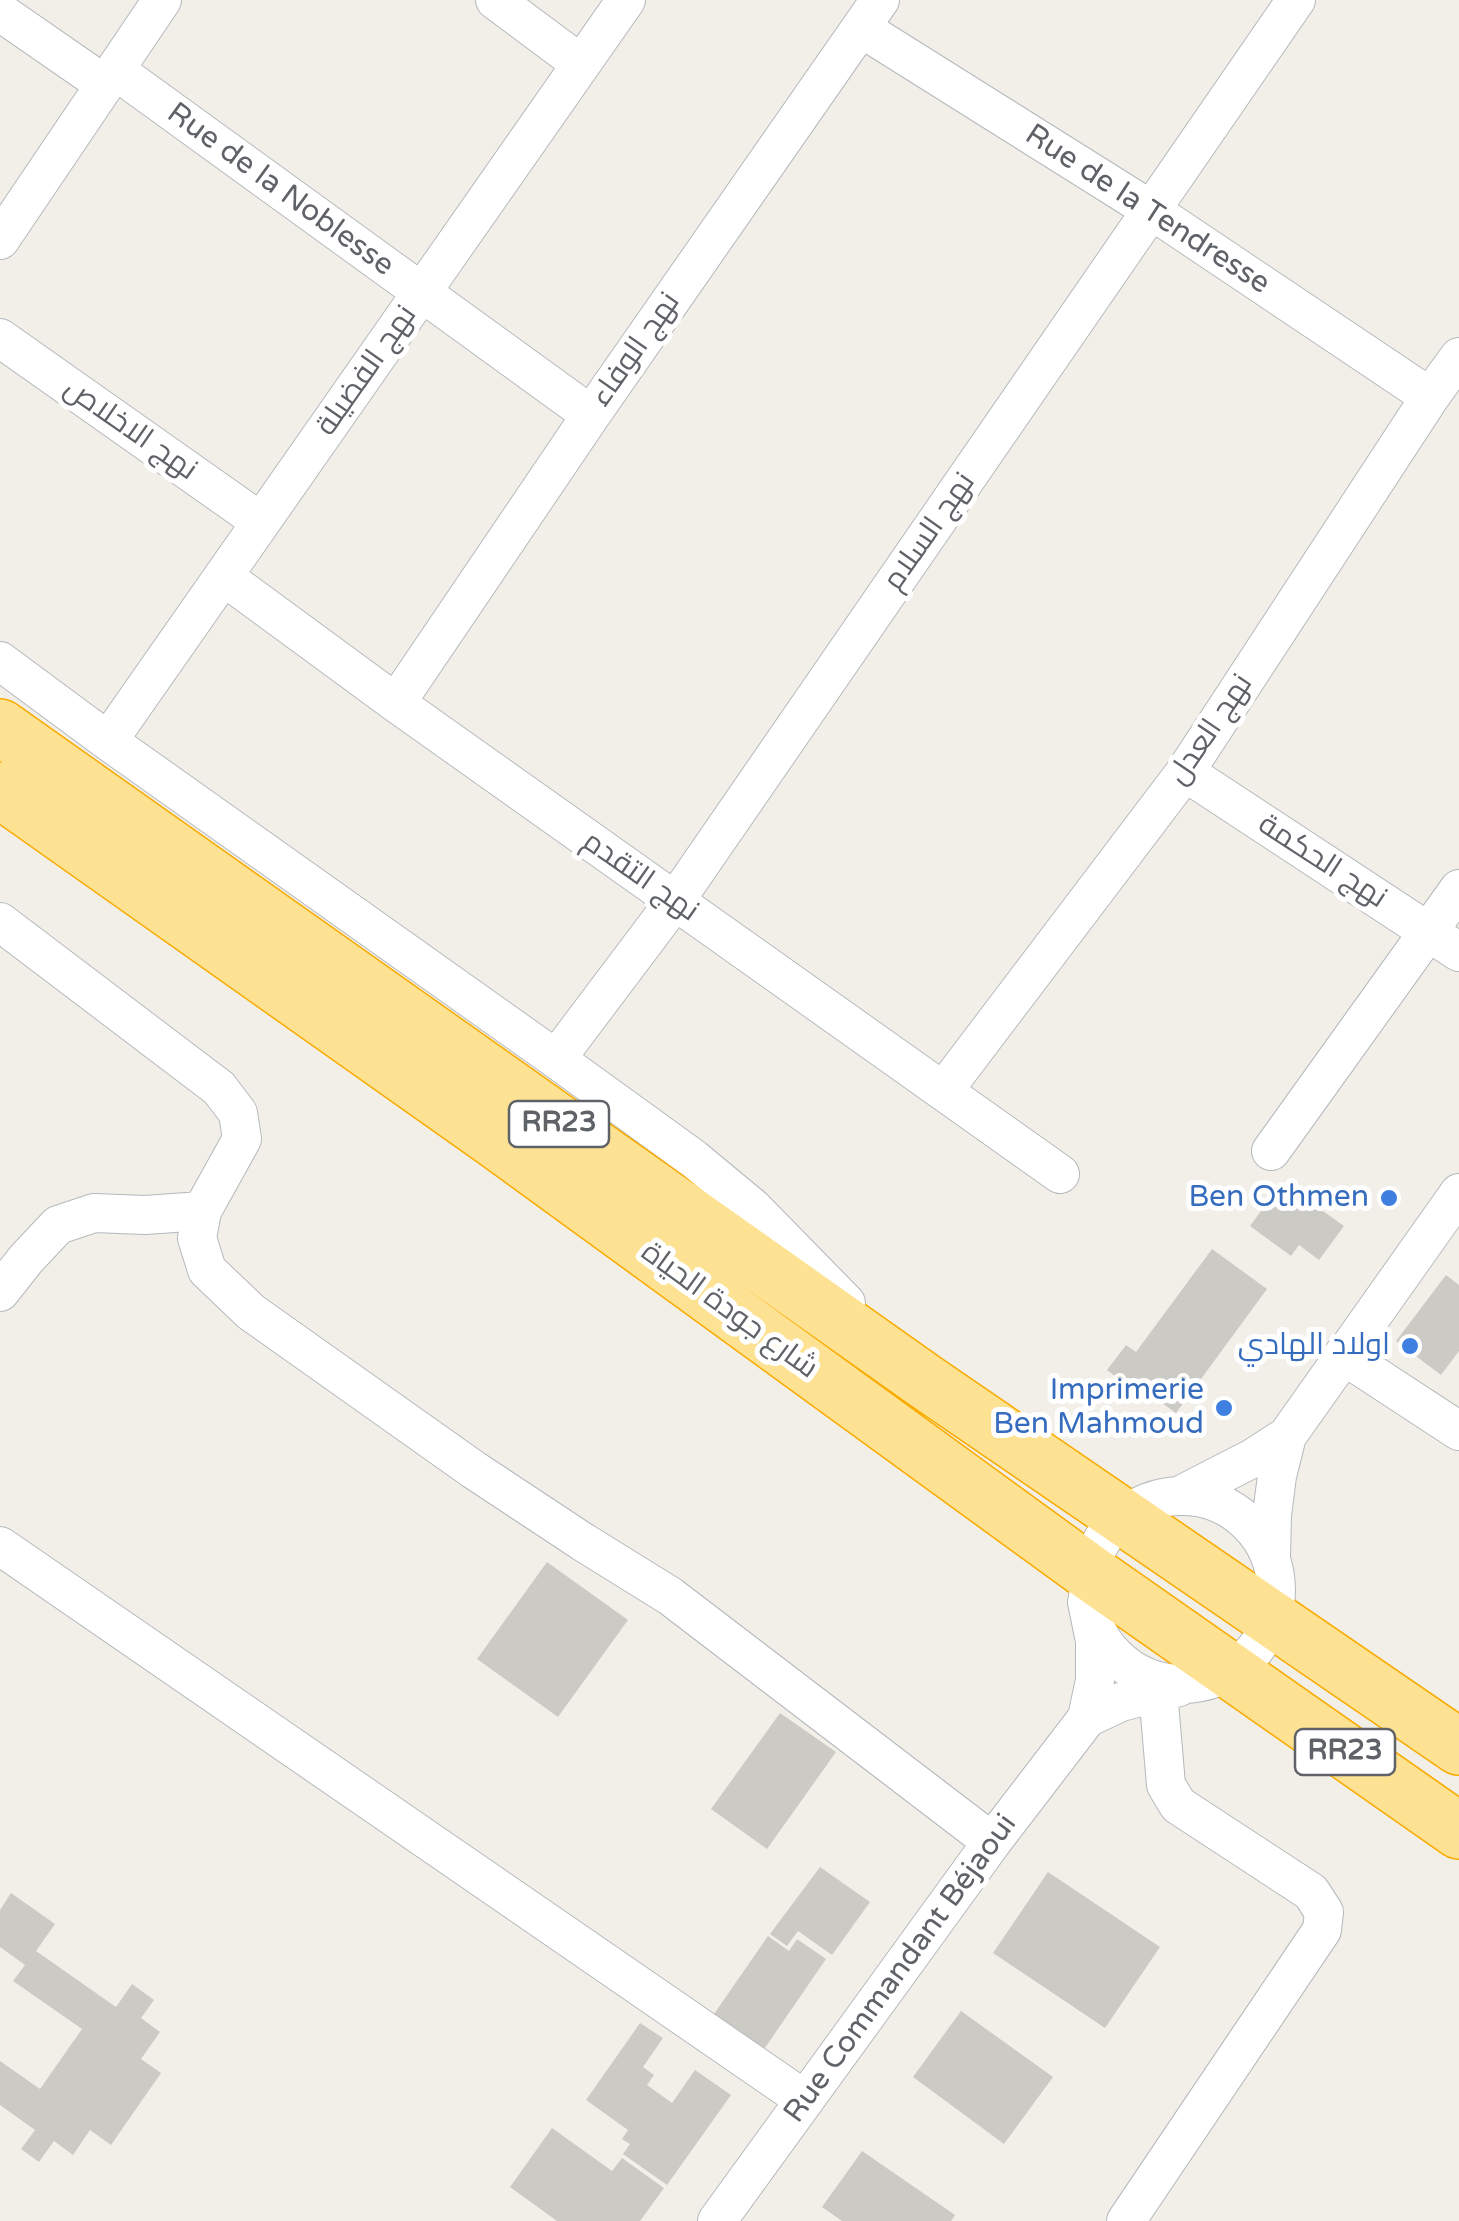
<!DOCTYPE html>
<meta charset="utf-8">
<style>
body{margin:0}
canvas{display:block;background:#f1efe8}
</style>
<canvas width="1459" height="2221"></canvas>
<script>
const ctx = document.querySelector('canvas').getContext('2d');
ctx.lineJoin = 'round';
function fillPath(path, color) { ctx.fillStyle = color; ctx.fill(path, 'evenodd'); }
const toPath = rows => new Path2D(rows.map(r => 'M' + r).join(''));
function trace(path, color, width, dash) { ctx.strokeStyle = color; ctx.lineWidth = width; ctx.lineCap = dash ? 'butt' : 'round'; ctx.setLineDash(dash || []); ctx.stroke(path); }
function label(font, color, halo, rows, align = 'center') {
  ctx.font = font + ' "Varela Round",Cairo,sans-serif'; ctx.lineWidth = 10; ctx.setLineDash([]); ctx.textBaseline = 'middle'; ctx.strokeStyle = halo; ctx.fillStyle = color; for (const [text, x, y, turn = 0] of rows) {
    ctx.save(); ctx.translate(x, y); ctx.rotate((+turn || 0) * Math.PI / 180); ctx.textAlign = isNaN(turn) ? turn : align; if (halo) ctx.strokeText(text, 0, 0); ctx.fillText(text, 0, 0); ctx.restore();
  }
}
fillPath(toPath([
 [1282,1182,1344,1226,1319,1260,1299,1245,1291,1256,1250,1226],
 [1212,1249,1267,1289,1176,1413,1130,1380,1127,1385,1107,1370,1126,1345,1136,1352],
 [1446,1275,1459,1285,1459,1351,1441,1375,1396,1341],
 [547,1562,628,1620,558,1717,477,1659],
 [780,1713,836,1752,767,1849,711,1809],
 [820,1867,870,1902,832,1955,798,1931,787,1946,770,1934],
 [1048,1872,1160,1947,1105,2028,993,1953],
 [11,1893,55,1924,36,1951,116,2007,132,1984,154,2000,141,2018,160,2032,141,2059,161,2073,111,2145,90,2130,73,2155,54,2141,39,2162,21,2149,35,2130,0,2105,0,2061,40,2089,82,2029,13,1981,25,1965,0,1947,0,1910],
 [768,1936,789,1951,797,1939,826,1959,758,2058,705,2027],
 [961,2011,1053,2077,1004,2144,913,2077],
 [640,2023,663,2038,643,2067,654,2075,647,2085,672,2103,695,2070,731,2095,667,2185,623,2154,630,2144,622,2139,628,2130,586,2100],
 [552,2128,612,2171,622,2158,664,2188,640,2221,557,2221,510,2187],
 [862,2151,955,2215,951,2221,842,2221,822,2207]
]), '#cccac5');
const minor = toPath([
 [495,0,581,64],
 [0,12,104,84],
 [861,28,1151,210,1430,397],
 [115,70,591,415],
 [0,240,162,0],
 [0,338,261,522],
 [223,576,396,703,1060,1174],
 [0,661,108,741,556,1059,694,1159,753,1208,846,1303],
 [396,703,591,415,880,0],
 [108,741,626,0],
 [1185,772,1459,952],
 [0,922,219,1088,238,1113,242,1139,202,1211,197,1238,207,1270,251,1312,474,1470,583,1542,670,1596,992,1842],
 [556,1059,675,901,1296,0],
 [944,1090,1185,772,1430,397,1459,357],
 [1271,1151,1459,889],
 [0,1292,26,1259,58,1225,94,1213,145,1215,202,1211],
 [1343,1355,1459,1431],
 [1181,1495,1253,1458,1287,1436],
 '1088 1590a94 94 0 1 1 188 0a94 94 0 1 1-188 0Z',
 [0,1546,805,2100],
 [1271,1556,1272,1515,1277,1476,1287,1436,1459,1193],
 [1087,1718,1121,1702,1179,1687],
 [717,2221,992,1842,1087,1718,1095,1680,1095,1641,1087,1602],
 [1126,2221,1322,1930,1324,1912,1311,1892,1178,1805,1166,1785,1158,1691]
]);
const highway = toPath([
 [0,727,926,1382,1459,1747],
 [0,790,495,1140,1089,1572,1459,1831]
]);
trace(minor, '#b5b8bc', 40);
trace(highway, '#f9ab00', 58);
trace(minor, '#fff', 38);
trace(highway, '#fde293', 55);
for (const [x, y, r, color] of [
 [1389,1198,10,"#3f7fe0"],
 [1410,1346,10,"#3f7fe0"],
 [1224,1408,10,"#3f7fe0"]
]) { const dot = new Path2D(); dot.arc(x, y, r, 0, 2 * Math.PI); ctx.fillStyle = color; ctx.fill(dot); trace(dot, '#fff', 4); }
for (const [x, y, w] of [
 [559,1124,100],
 [1345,1752,100]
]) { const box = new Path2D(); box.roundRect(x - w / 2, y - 23, w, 46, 8); ctx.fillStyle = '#fff'; ctx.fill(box); trace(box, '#5f6368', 2.5); }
label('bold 28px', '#5f6368', null, [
 ["RR23",559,1124],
 ["RR23",1345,1752]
]);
label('30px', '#5f6368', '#fff', [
 ["Rue de la Noblesse",280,190,36],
 ["Rue de la Tendresse",1147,210,33],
 ["نهج الوفاء",636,350,-55],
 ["نهج الفضيلة",367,371,-55],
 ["نهج الاخلاص",130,430,35],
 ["نهج السلام",930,532,-55],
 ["نهج العدل",1211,730,-56],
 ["نهج الحكمة",1322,862,33],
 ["نهج التقدم",640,877,35],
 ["شارع جودة الحياة",729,1311,36],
 ["Rue Commandant Béjaoui",901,1969,-54]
]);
label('30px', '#366cbe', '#fff', [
 ["Ben Othmen",1369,1198],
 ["اولاد الهادي",1390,1346],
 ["Imprimerie",1204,1391],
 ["Ben Mahmoud",1204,1425]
], 'right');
</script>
